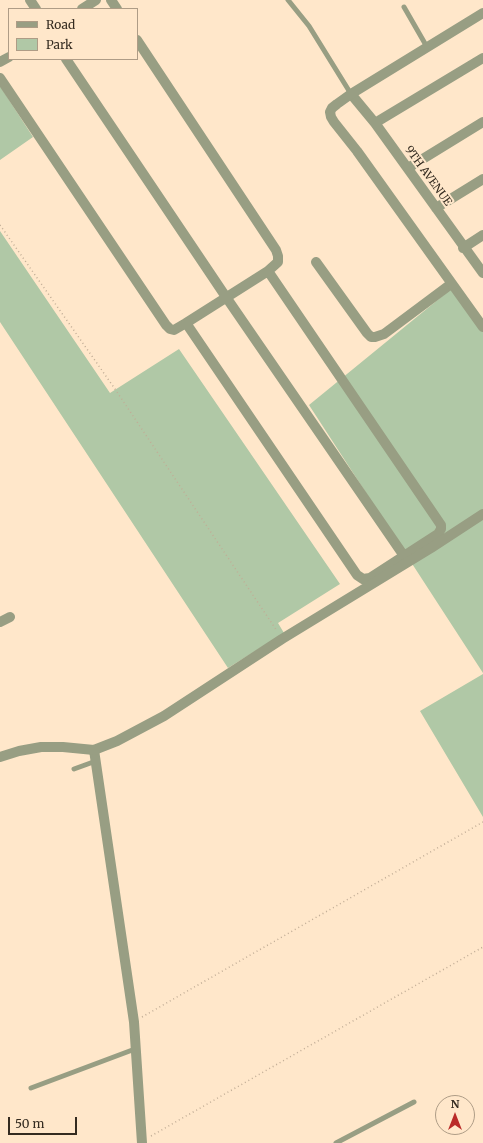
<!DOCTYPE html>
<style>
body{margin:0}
#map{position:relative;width:483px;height:1143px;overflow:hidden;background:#ffe7ca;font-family:Merriweather,serif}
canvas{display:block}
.legend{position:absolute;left:8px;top:8px;width:130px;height:52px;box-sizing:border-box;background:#ffe7ca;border:1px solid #ae9c86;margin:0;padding:5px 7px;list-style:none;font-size:12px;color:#342b20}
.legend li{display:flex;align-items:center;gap:8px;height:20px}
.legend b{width:20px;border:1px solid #ae9c86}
.north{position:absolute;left:435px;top:1095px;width:40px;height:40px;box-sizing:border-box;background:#ffe7ca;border:1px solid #ae9c86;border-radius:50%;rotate:0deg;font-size:11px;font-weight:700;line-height:16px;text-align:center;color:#342b20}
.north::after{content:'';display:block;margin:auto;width:14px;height:18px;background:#ba2b28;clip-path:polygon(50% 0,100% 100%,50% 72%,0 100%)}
.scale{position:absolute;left:8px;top:1117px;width:69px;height:18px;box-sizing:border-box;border:2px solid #342b20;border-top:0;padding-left:5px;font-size:12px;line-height:14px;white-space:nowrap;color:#342b20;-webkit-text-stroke:3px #ffe7ca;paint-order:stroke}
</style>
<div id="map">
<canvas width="483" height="1143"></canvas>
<ul class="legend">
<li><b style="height:5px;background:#989e83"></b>Road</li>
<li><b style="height:11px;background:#b0c8a6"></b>Park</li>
</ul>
<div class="north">N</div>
<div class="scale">50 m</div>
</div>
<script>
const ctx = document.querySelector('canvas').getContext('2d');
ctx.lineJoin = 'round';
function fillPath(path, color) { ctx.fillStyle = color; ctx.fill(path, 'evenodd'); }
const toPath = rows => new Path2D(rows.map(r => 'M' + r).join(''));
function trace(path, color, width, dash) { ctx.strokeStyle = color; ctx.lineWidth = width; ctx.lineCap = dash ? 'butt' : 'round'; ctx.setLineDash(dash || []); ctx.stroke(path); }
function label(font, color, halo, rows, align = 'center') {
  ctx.font = font + ' Merriweather,serif'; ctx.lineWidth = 4; ctx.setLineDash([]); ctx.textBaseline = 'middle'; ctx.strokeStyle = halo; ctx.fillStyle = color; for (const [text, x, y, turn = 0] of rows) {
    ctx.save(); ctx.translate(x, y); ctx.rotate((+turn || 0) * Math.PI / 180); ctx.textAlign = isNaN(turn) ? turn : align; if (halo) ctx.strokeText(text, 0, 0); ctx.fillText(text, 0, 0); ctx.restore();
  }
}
fillPath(toPath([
 [0,86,33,137,0,160],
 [0,231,110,393,179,349,340,584,278,623,284,633,228,668,0,322],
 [451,289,483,332,483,673,309,405],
 [483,674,483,817,420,711]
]), '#b0c8a6');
trace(toPath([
 [0,225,115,389,277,631],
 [142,1017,483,822],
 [151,1136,483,947]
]), '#c1ad96', 1.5, [1, 3]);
trace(toPath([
 [288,0,309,26,351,94],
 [404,7,427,47],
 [74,769,96,761],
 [31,1088,135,1049],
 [336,1143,414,1102]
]), '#989e83', 5);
trace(toPath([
 [30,0,36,9],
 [111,0,117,9],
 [82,9,96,0],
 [66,59,226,297,404,556],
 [0,62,9,57],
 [0,78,166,325,170,329,174,330,186,323,357,575,363,579,370,578,438,534,441,529,441,525,268,271,278,262,278,256,276,250,137,40],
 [351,94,375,123,483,273],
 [375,123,483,58],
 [408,168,483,122],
 [436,208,483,179],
 [463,248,483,235],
 [316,262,367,333,371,337,375,337,384,334,451,284],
 [186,323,268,271],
 [0,622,10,617],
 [94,750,134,1022,142,1143]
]), '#989e83', 10);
trace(toPath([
 [483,13,351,94,337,104,332,108,330,112,331,117,334,122,357,151,483,327],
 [0,757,19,751,41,747,63,747,94,750,117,741,164,716,282,639,431,548,483,514]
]), '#989e83', 10);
label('11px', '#342b20', '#ffe7ca', [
 ["9TH AVENUE",428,176,54]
]);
</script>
